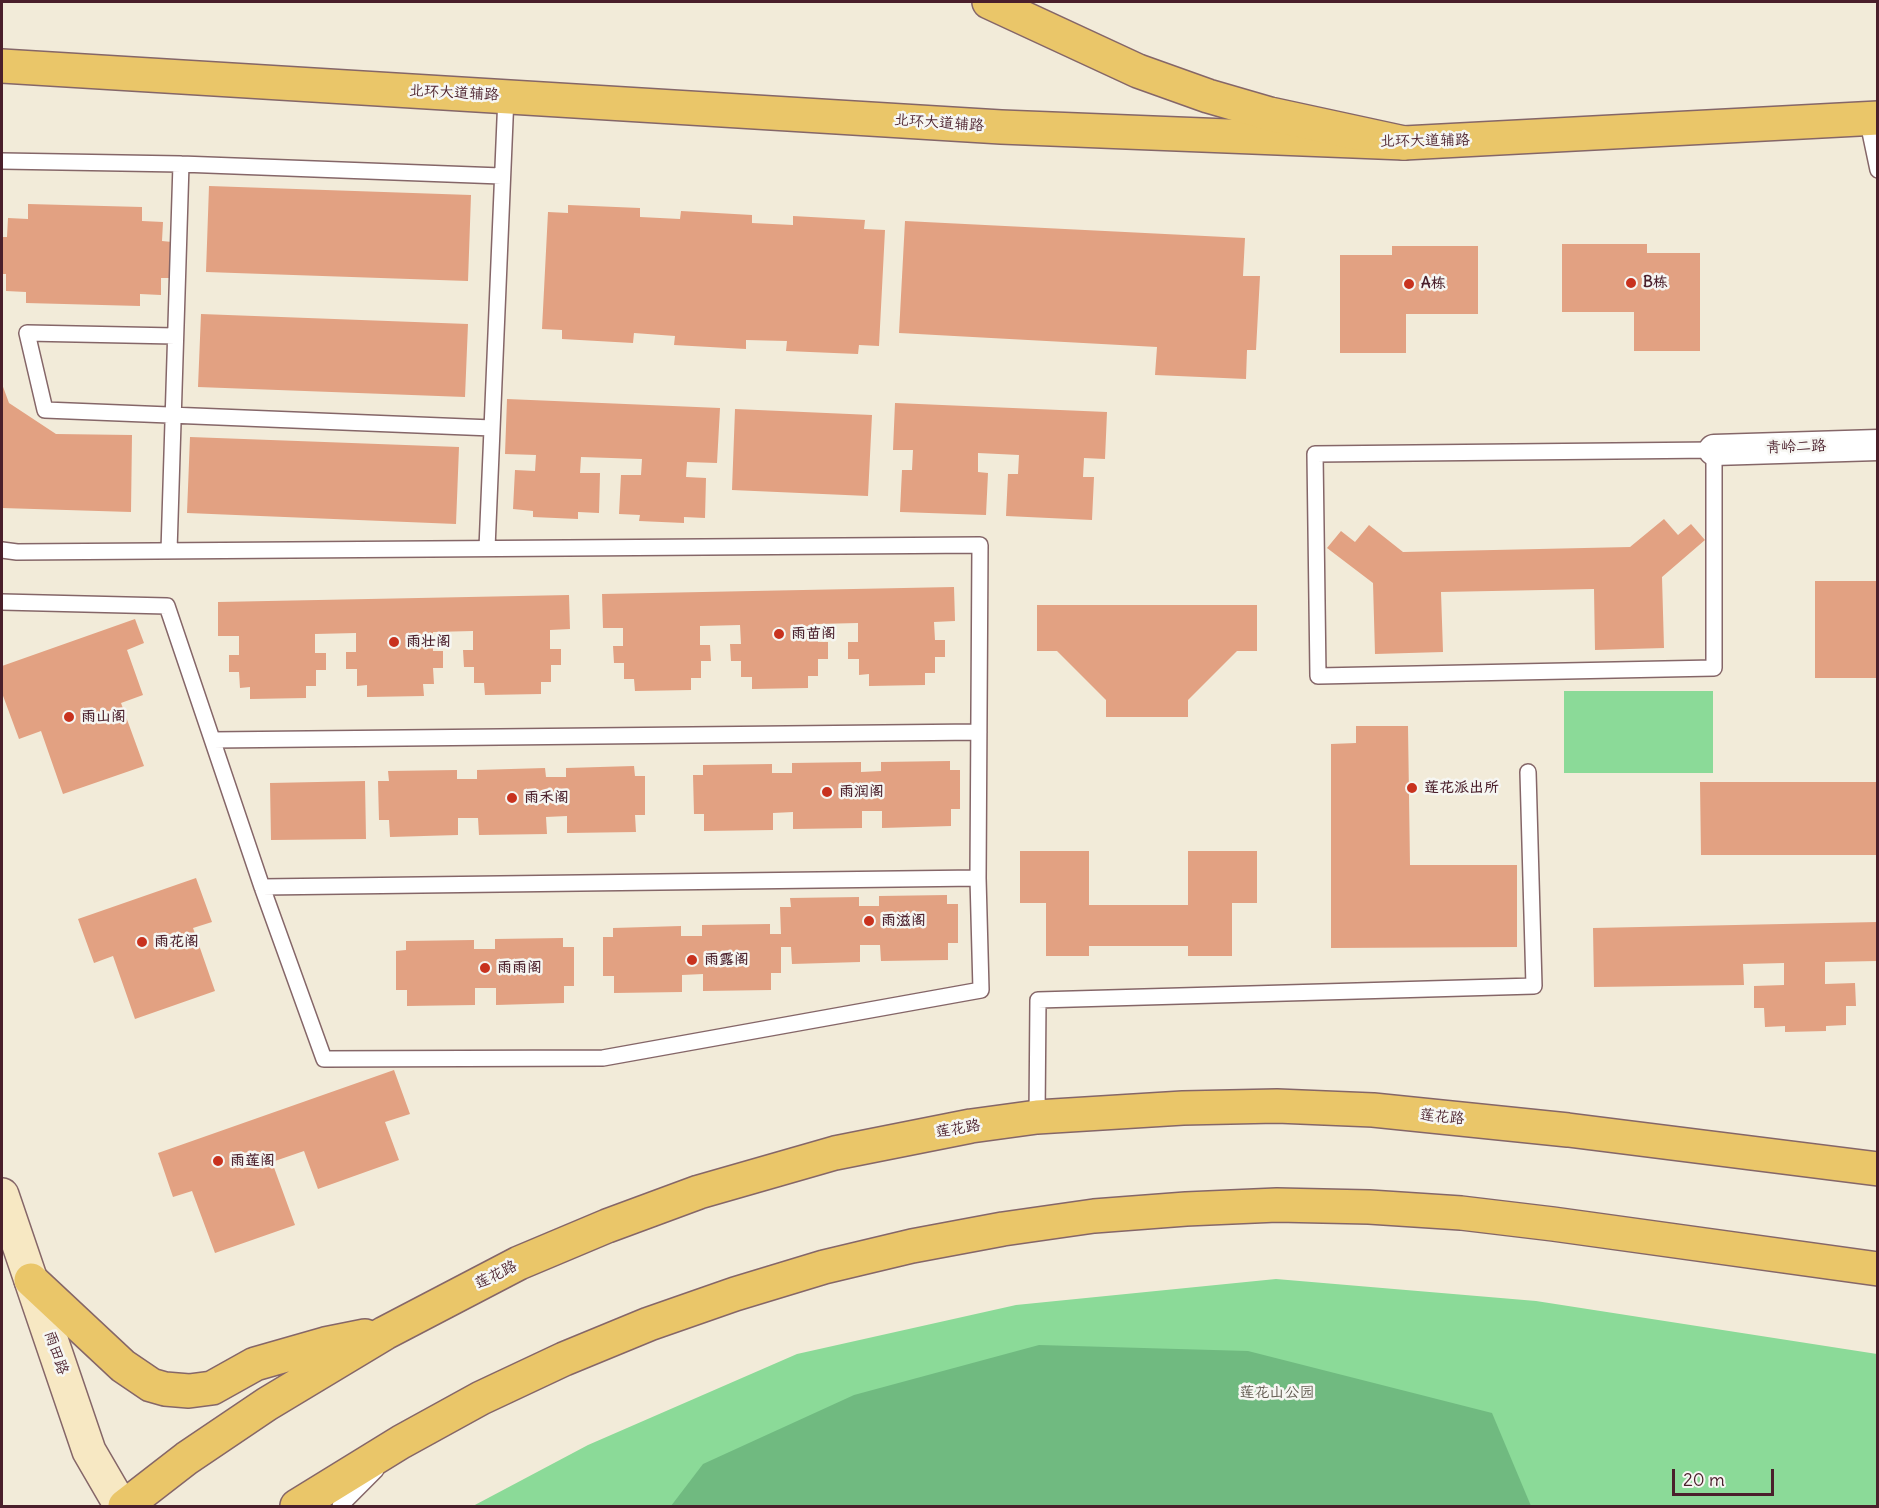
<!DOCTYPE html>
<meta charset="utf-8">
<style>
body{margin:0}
#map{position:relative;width:1879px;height:1508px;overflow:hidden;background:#f2ebd9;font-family:Delius,sans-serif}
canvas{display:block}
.frame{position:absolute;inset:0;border:3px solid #4a1f2b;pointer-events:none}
.scale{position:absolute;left:1672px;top:1469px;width:102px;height:27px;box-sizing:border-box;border:3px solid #4a1f2b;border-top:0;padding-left:8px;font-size:18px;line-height:21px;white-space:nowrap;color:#4a1f2b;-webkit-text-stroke:4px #f6f6f2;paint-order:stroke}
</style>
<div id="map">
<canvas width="1879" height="1508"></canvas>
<div class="frame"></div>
<div class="scale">20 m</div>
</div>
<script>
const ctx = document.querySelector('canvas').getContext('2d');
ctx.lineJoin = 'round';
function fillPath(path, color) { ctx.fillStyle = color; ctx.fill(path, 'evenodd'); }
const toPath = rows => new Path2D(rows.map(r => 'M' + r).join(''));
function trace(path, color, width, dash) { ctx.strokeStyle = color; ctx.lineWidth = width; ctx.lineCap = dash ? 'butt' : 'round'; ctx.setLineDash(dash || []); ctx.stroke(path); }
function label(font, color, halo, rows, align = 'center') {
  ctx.font = font + ' Delius,"LXGW WenKai TC",sans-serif'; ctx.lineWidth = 5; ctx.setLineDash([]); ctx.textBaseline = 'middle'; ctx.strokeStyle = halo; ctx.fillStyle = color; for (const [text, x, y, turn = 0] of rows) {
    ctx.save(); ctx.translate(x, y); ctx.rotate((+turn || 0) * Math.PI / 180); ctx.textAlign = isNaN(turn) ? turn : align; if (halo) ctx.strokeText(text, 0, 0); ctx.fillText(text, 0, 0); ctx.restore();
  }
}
fillPath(toPath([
 [1564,691,1713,691,1713,773,1564,773],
 [1276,1279,1536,1301,1877,1354,1877,1506,473,1506,588,1445,797,1354,1016,1305]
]), '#8bda98');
fillPath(toPath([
 [1039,1345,1248,1351,1492,1413,1531,1506,671,1506,703,1464,854,1395]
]), '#70ba80');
fillPath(toPath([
 [209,186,471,195,468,281,206,272],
 [28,204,142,207,142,221,163,222,162,241,172,242,171,278,161,278,161,295,140,294,140,306,26,303,26,292,6,291,6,274,2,274,2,237,7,237,8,218,28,219],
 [568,205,640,208,640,217,680,219,681,211,752,215,752,223,793,225,793,216,865,220,864,229,885,230,879,346,859,345,858,354,786,351,787,341,746,340,746,349,674,345,675,336,634,333,633,343,562,339,562,330,542,329,548,212,568,213],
 [905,221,1245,238,1243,276,1260,276,1256,350,1247,350,1246,379,1155,375,1157,347,899,333],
 [1562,244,1647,244,1647,253,1700,253,1700,351,1634,351,1634,312,1562,312],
 [1392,246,1478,246,1478,314,1406,314,1406,353,1340,353,1340,255,1392,255],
 [201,314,468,324,465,397,198,387],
 [2,384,9,403,56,434,132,435,131,512,2,508],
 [507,399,720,408,717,463,687,462,686,477,706,478,705,518,684,517,684,523,639,521,640,515,619,514,621,475,641,475,642,459,581,457,580,473,600,473,599,513,578,512,578,519,533,517,533,511,513,509,515,470,535,471,536,455,505,454],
 [895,403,1107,412,1105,459,1084,458,1083,477,1094,477,1092,520,1006,516,1008,474,1018,474,1019,455,978,453,978,472,988,473,986,515,900,512,902,470,912,470,913,450,893,450],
 [735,409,872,415,868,496,732,490],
 [190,437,459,447,456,524,187,513],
 [1664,519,1678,535,1691,524,1705,540,1662,577,1664,648,1595,650,1594,589,1441,592,1443,652,1375,654,1373,583,1327,548,1341,531,1355,542,1369,525,1403,552,1630,547],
 [1815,581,1878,581,1878,678,1815,678],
 [954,587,955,621,934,622,935,640,945,640,945,657,935,657,935,673,925,673,925,685,869,686,869,674,859,675,859,659,848,659,848,642,858,642,858,623,817,624,818,642,828,642,828,659,818,659,818,676,808,676,808,688,752,689,752,677,741,677,741,661,731,661,730,644,741,644,740,625,700,626,700,645,710,645,711,661,701,661,701,678,691,678,691,690,635,691,634,679,624,679,624,663,614,663,613,646,623,646,623,628,603,628,602,594],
 [569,595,570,629,550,630,550,649,561,649,561,665,551,665,551,682,541,682,541,694,485,695,484,683,474,683,474,667,464,667,463,650,473,650,473,631,433,632,433,651,443,651,443,668,433,668,434,684,423,684,424,696,367,697,367,685,357,686,357,669,346,669,346,652,356,652,356,633,315,634,315,653,326,653,326,670,316,670,316,686,306,686,306,698,250,699,250,687,240,688,239,672,229,672,229,655,239,655,239,636,218,636,218,602],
 [1037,605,1257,605,1257,651,1237,651,1188,700,1188,717,1106,717,1106,700,1057,651,1037,651],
 [135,619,144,643,127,650,143,695,121,703,144,766,63,794,41,731,19,739,2,693,2,666],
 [1356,726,1408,726,1410,865,1517,865,1517,947,1331,948,1331,744,1356,743],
 [950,761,950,770,960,770,960,809,951,809,951,826,882,828,882,811,862,811,862,828,793,829,793,812,773,813,773,830,704,831,704,814,694,814,693,775,703,775,703,765,772,764,772,773,792,773,792,763,861,762,861,772,881,771,881,762],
 [634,766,635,776,645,776,645,815,635,815,636,832,567,833,567,816,546,817,547,834,479,835,478,818,458,818,458,835,390,837,389,820,379,820,378,781,389,781,388,771,457,770,457,779,477,779,477,770,545,768,546,777,566,777,566,768],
 [365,781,366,839,271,840,270,783],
 [1700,782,1878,782,1878,855,1701,855],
 [1020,851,1089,851,1089,905,1188,905,1188,851,1257,851,1257,903,1232,903,1232,956,1188,956,1188,946,1089,946,1089,956,1046,956,1046,903,1020,903],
 [196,878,212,922,193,928,215,991,135,1019,113,956,94,963,78,919],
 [947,895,947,904,958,904,958,943,948,943,948,960,881,961,880,945,860,945,860,962,792,964,791,947,781,947,781,973,771,973,771,990,703,991,703,974,682,975,682,992,614,993,614,976,603,976,603,937,613,937,613,928,681,926,681,936,702,936,702,925,770,924,770,934,781,934,780,907,791,907,790,898,859,897,859,906,879,906,879,896],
 [1878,922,1878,961,1825,962,1825,984,1855,983,1856,1006,1846,1006,1846,1025,1826,1026,1826,1031,1785,1032,1785,1026,1765,1027,1764,1008,1754,1008,1754,986,1784,985,1784,963,1743,964,1744,985,1594,987,1593,928],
 [563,938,563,947,574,947,574,986,564,986,564,1003,496,1005,496,988,475,988,475,1005,407,1006,407,990,396,990,396,951,406,950,406,941,474,940,474,949,495,949,495,939],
 [394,1070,410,1114,385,1122,399,1160,318,1189,304,1151,272,1162,295,1225,215,1253,192,1191,173,1197,158,1153]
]), '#e2a182');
const lane = toPath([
 [1867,118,1878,170],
 [2,161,181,164,501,176],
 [175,336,27,333,45,410,492,428],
 [1714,450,1714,668,1318,676,1315,454,1714,450],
 [487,548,506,96],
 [2,550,17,552,980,545,978,878,981,990,603,1058,324,1059,262,887,167,606,2,602],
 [169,551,181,164],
 [213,740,979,732],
 [262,887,978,878],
 [1037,1117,1038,1000,1534,986,1528,772],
 [340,1506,376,1470]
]);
const street = toPath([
 [1714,450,1878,445]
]);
const secondary = toPath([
 [2,1195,89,1451,121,1506]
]);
const primary = toPath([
 [2,66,1001,127,1404,143,1878,118],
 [31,1280,123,1366,151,1385,165,1389,189,1391,212,1388,255,1364,325,1344,365,1336],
 [125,1506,187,1458,267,1404,385,1333,519,1263,607,1226,699,1192,835,1153,971,1126,1037,1117,1183,1108,1277,1106,1373,1110,1568,1130,1878,1169],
 [297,1506,401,1442,481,1398,564,1359,649,1324,735,1294,824,1267,912,1246,1003,1229,1094,1216,1186,1209,1277,1205,1369,1207,1461,1213,1553,1224,1878,1269]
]);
const highway = toPath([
 [989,2,1138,71,1208,96,1270,114,1404,143]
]);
trace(lane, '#856668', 18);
trace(street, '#856668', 33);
trace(secondary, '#856668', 36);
trace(primary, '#856668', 36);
trace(highway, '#856668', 36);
trace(lane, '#fff', 15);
trace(street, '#fff', 30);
trace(secondary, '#f7e8c3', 33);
trace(primary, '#eac669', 33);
trace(highway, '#eac669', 33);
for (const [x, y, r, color] of [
 [1631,283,6,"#c8321e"],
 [1409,284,6,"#c8321e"],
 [779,634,6,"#c8321e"],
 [394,642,6,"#c8321e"],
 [69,717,6,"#c8321e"],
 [1412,788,6,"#c8321e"],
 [827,792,6,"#c8321e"],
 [512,798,6,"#c8321e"],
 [869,921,6,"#c8321e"],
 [142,942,6,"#c8321e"],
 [692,960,6,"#c8321e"],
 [485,968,6,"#c8321e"],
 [218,1161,6,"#c8321e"]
]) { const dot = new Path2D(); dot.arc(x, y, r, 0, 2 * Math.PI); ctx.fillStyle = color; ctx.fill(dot); trace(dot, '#f6f6f2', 2); }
label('15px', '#4a1f2b', '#f6f6f2', [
 ["北环大道辅路",454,93,3],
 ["北环大道辅路",939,123,4],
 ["北环大道辅路",1425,141,-1],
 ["青岭二路",1796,447,-2],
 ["莲花路",1442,1117,6],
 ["莲花路",958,1129,-10],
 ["莲花路",496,1275,-26],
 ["雨田路",56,1353,71]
]);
label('bold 15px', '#4a1f2b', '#f6f6f2', [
 ["B栋",1643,283],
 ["A栋",1421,284],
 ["雨苗阁",791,634],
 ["雨壮阁",406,642],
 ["雨山阁",81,717],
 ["莲花派出所",1424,788],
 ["雨润阁",839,792],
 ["雨禾阁",524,798],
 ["雨滋阁",881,921],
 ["雨花阁",154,942],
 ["雨露阁",704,960],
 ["雨雨阁",497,968],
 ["雨莲阁",230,1161]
], 'left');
label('15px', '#5e574c', '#f6f6f2', [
 ["莲花山公园",1277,1393]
]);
</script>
